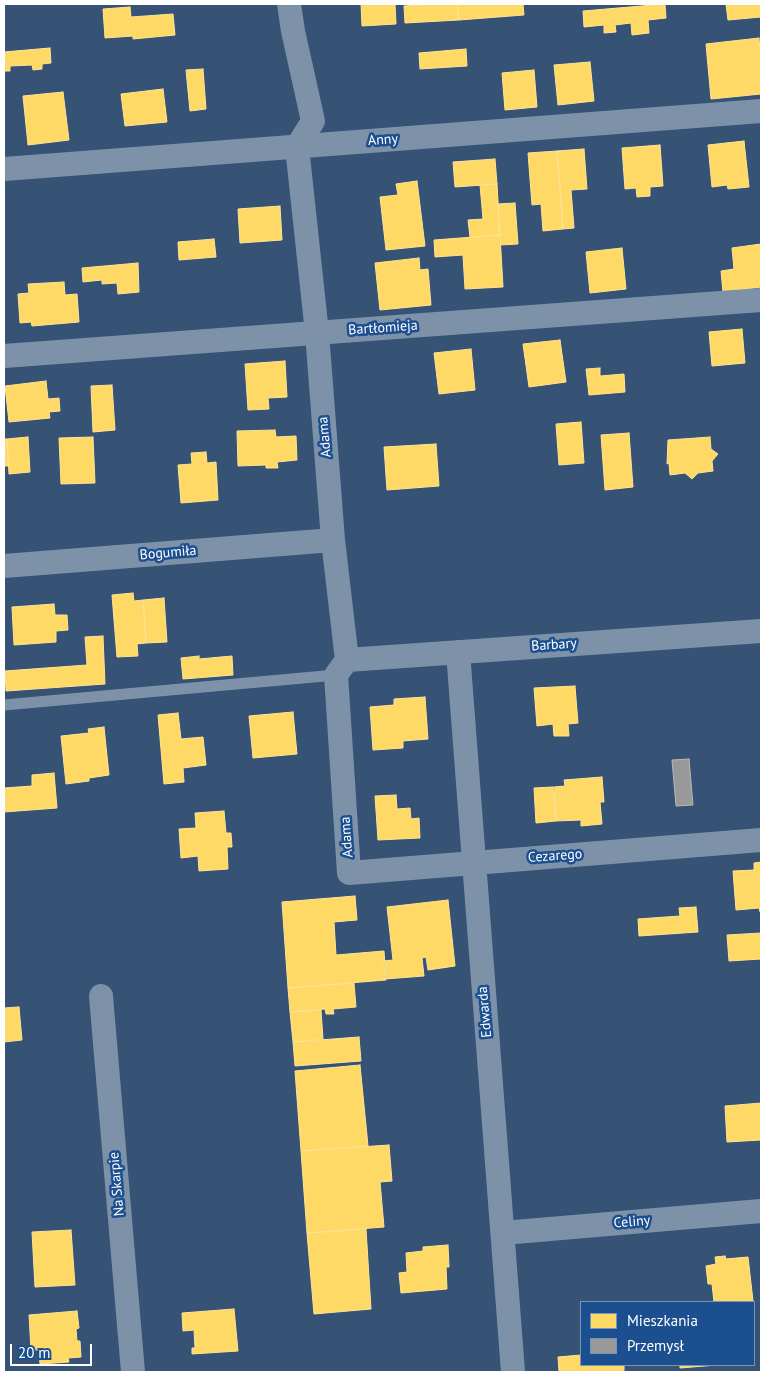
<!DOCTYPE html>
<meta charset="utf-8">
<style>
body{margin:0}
#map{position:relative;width:765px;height:1376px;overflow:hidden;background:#365274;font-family:"PT Sans",sans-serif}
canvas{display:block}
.frame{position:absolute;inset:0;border:5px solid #fff;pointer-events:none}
.legend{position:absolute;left:580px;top:1301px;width:175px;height:65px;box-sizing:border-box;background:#1b4f8f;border:1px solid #7695bc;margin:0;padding:6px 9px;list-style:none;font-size:15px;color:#fff}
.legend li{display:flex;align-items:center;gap:10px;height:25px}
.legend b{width:25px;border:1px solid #7695bc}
.scale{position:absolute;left:10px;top:1344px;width:82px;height:22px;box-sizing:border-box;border:2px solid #fff;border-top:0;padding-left:6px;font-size:15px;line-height:18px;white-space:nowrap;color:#fff;-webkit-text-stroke:4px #1b4f8f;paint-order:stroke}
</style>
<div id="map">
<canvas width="765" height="1376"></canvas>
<div class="frame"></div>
<ul class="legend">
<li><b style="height:14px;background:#ffd966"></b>Mieszkania</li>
<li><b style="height:14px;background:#999"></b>Przemysł</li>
</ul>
<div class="scale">20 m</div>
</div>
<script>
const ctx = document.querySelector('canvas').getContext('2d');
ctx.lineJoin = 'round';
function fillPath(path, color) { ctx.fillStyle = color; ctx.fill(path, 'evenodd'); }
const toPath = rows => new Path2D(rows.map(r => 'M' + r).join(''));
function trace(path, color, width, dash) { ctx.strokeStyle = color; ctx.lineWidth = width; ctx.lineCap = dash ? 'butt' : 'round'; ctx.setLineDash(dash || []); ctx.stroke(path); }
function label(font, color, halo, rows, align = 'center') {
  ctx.font = font + ' "PT Sans",sans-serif'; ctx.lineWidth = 5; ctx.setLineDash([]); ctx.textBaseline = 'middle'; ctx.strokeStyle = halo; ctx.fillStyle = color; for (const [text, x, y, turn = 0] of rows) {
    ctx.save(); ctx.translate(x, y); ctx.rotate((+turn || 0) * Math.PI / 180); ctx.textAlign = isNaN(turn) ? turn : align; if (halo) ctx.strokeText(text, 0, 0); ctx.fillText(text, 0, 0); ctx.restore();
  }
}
const homes = toPath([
 [361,4,395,4,396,24,362,26,361,4],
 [428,4,457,4,459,20,405,23,404,6,428,4],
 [457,4,523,4,524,15,459,20,457,4],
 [665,4,666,18,648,20,649,33,632,35,631,23,615,25,616,32,604,33,604,25,584,27,583,11,665,4],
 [726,4,761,4,761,17,728,20,726,4],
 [130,7,131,17,173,14,175,35,133,39,133,36,105,38,103,9,130,7],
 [759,38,761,62,761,94,711,99,706,44,759,38],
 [50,48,51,63,42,64,42,69,33,70,32,65,10,66,10,71,4,71,4,52,50,48],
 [466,49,467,66,420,69,419,53,466,49],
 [590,62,594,101,558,105,554,65,590,62],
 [203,69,206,109,190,111,186,70,203,69],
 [534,70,537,107,505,110,502,73,534,70],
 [163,89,167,122,125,126,121,94,163,89],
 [63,92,69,140,28,145,23,96,63,92],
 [744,141,749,187,728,189,727,185,712,187,708,145,744,141],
 [660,145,663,186,650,187,650,196,637,197,636,188,625,189,622,148,660,145],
 [584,149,587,189,571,190,574,228,563,229,557,151,584,149],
 [557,151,563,229,543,231,541,204,532,205,528,153,557,151],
 [495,159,497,184,455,187,453,162,495,159],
 [417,181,425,246,386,250,380,197,398,195,396,184,417,181],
 [497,184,500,235,470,237,468,220,483,219,480,185,497,184],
 [515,203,518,244,500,245,498,204,515,203],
 [280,206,282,240,240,243,238,209,280,206],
 [500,235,503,287,465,289,463,255,435,257,434,240,500,235],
 [214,239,216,257,179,260,178,242,214,239],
 [761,244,761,287,723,292,721,271,734,269,732,248,761,244],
 [622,248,626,289,590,293,586,252,622,248],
 [419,258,420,270,428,269,431,305,380,310,375,263,419,258],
 [138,263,139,292,118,294,117,283,102,284,102,280,83,282,82,268,138,263],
 [64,282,65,295,77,294,79,322,32,326,31,322,20,323,18,294,29,293,28,284,64,282],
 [742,329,745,363,712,366,709,332,742,329],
 [560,340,566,382,529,387,523,344,560,340],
 [471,349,475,390,439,394,434,353,471,349],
 [285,361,287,397,268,398,269,409,248,410,245,364,285,361],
 [600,368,600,376,624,374,625,392,589,395,586,369,600,368],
 [46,381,48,399,59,398,60,411,49,412,50,418,9,422,5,386,46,381],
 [112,385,115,430,93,432,91,386,112,385],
 [581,422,584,463,559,465,556,424,581,422],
 [275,430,276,437,296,436,297,460,277,462,278,468,266,468,266,465,238,466,237,431,275,430],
 [629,433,633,487,605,490,601,435,629,433],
 [28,437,30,472,9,474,7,439,28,437],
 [93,437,95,483,61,484,59,438,93,437],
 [710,437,711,449,718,454,712,461,713,471,698,473,692,479,685,473,670,475,669,463,667,464,668,440,710,437],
 [4,439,7,439,9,466,4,466,4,439],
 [436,444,439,486,387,490,384,447,436,444],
 [206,452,207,463,216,462,218,500,181,503,178,465,192,464,191,453,206,452],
 [133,593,134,601,143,600,146,643,137,644,138,656,117,657,112,595,133,593],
 [164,598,167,642,146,643,143,600,164,598],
 [54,604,55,615,67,615,68,630,56,631,56,642,14,645,12,607,54,604],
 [103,636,105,684,6,691,5,671,87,665,85,637,103,636],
 [199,656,199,659,232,656,233,675,183,679,181,658,199,656],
 [575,686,578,723,568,724,569,736,554,736,553,724,537,726,534,688,575,686],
 [425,697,428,739,403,741,403,748,373,750,370,707,394,705,394,699,425,697],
 [293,712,297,754,253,758,249,716,293,712],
 [178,713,181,739,203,737,206,765,183,768,184,782,164,784,158,715,178,713],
 [104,727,109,775,89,778,89,781,66,784,61,736,89,733,88,729,104,727],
 [54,773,57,808,4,812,4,788,32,786,32,775,54,773],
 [602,777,604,802,600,802,602,824,581,826,581,820,556,821,554,787,565,786,564,780,602,777],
 [553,787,556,821,536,823,534,788,553,787],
 [396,795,397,809,410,808,411,819,419,818,420,838,378,840,375,796,396,795],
 [224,811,226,833,231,833,232,847,227,847,228,869,199,871,198,856,181,858,179,829,196,828,195,813,224,811],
 [761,862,761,912,760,912,759,908,736,910,733,871,754,870,754,863,761,862],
 [355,896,357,920,334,922,336,955,384,951,386,980,288,988,282,902,355,896],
 [448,900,455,966,428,970,426,957,422,958,424,976,385,979,384,961,393,960,387,907,448,900],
 [696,907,698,932,639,936,638,919,680,916,679,908,696,907],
 [761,933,761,959,729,961,727,935,761,933],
 [354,983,356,1007,333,1009,334,1014,326,1014,325,1009,290,1012,288,988,354,983],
 [19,1007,22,1040,4,1042,4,1008,19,1007],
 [321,1010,323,1039,293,1042,290,1012,321,1010],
 [359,1037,361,1061,295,1066,293,1042,359,1037],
 [360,1065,368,1146,301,1151,295,1071,360,1065],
 [761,1103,761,1140,727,1142,725,1106,761,1103],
 [389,1145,392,1181,380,1182,384,1227,307,1233,301,1151,389,1145],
 [366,1229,371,1309,314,1314,307,1233,366,1229],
 [71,1230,75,1285,35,1287,32,1232,71,1230],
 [448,1245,449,1267,446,1267,447,1289,401,1293,399,1273,407,1272,406,1253,423,1251,423,1247,448,1245],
 [725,1256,726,1259,748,1257,753,1301,714,1302,712,1284,708,1284,706,1266,716,1264,715,1257,725,1256],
 [234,1309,238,1351,192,1354,192,1348,195,1348,194,1330,183,1331,182,1313,234,1309],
 [77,1311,79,1328,76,1329,77,1341,80,1341,81,1357,68,1358,69,1362,40,1364,39,1350,31,1350,29,1315,77,1311],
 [581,1355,581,1365,624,1365,624,1372,559,1372,558,1357,581,1355],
 [680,1365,717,1365,680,1368,680,1365]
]);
fillPath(homes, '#ffd966');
trace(homes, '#ffe494', 1);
const industry = toPath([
 [689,759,693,805,676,806,672,760,689,759]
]);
fillPath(industry, '#999');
trace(industry, '#b8b8b8', 1);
trace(toPath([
 [4,705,336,675]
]), '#7d92a8', 11);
trace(toPath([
 [289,4,293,31,313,121,297,147,317,333,333,540,347,660,336,675,349,873,761,840],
 [4,169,761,111],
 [4,356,761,300],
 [4,566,333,540],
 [458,652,513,1372],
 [347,660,761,631],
 [101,996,133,1372],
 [503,1233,761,1211]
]), '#7d92a8', 24);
label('14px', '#fff', '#1b4f8f', [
 ["Anny",383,140,-4],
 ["Bartłomieja",383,328,-4],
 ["Adama",325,437,-95],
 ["Bogumiła",168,553,-5],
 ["Barbary",554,645,-4],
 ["Adama",347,837,-94],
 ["Cezarego",555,856,-4],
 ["Edwarda",485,1012,-95],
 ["Na Skarpie",117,1184,-95],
 ["Celiny",632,1222,-5]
]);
</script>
